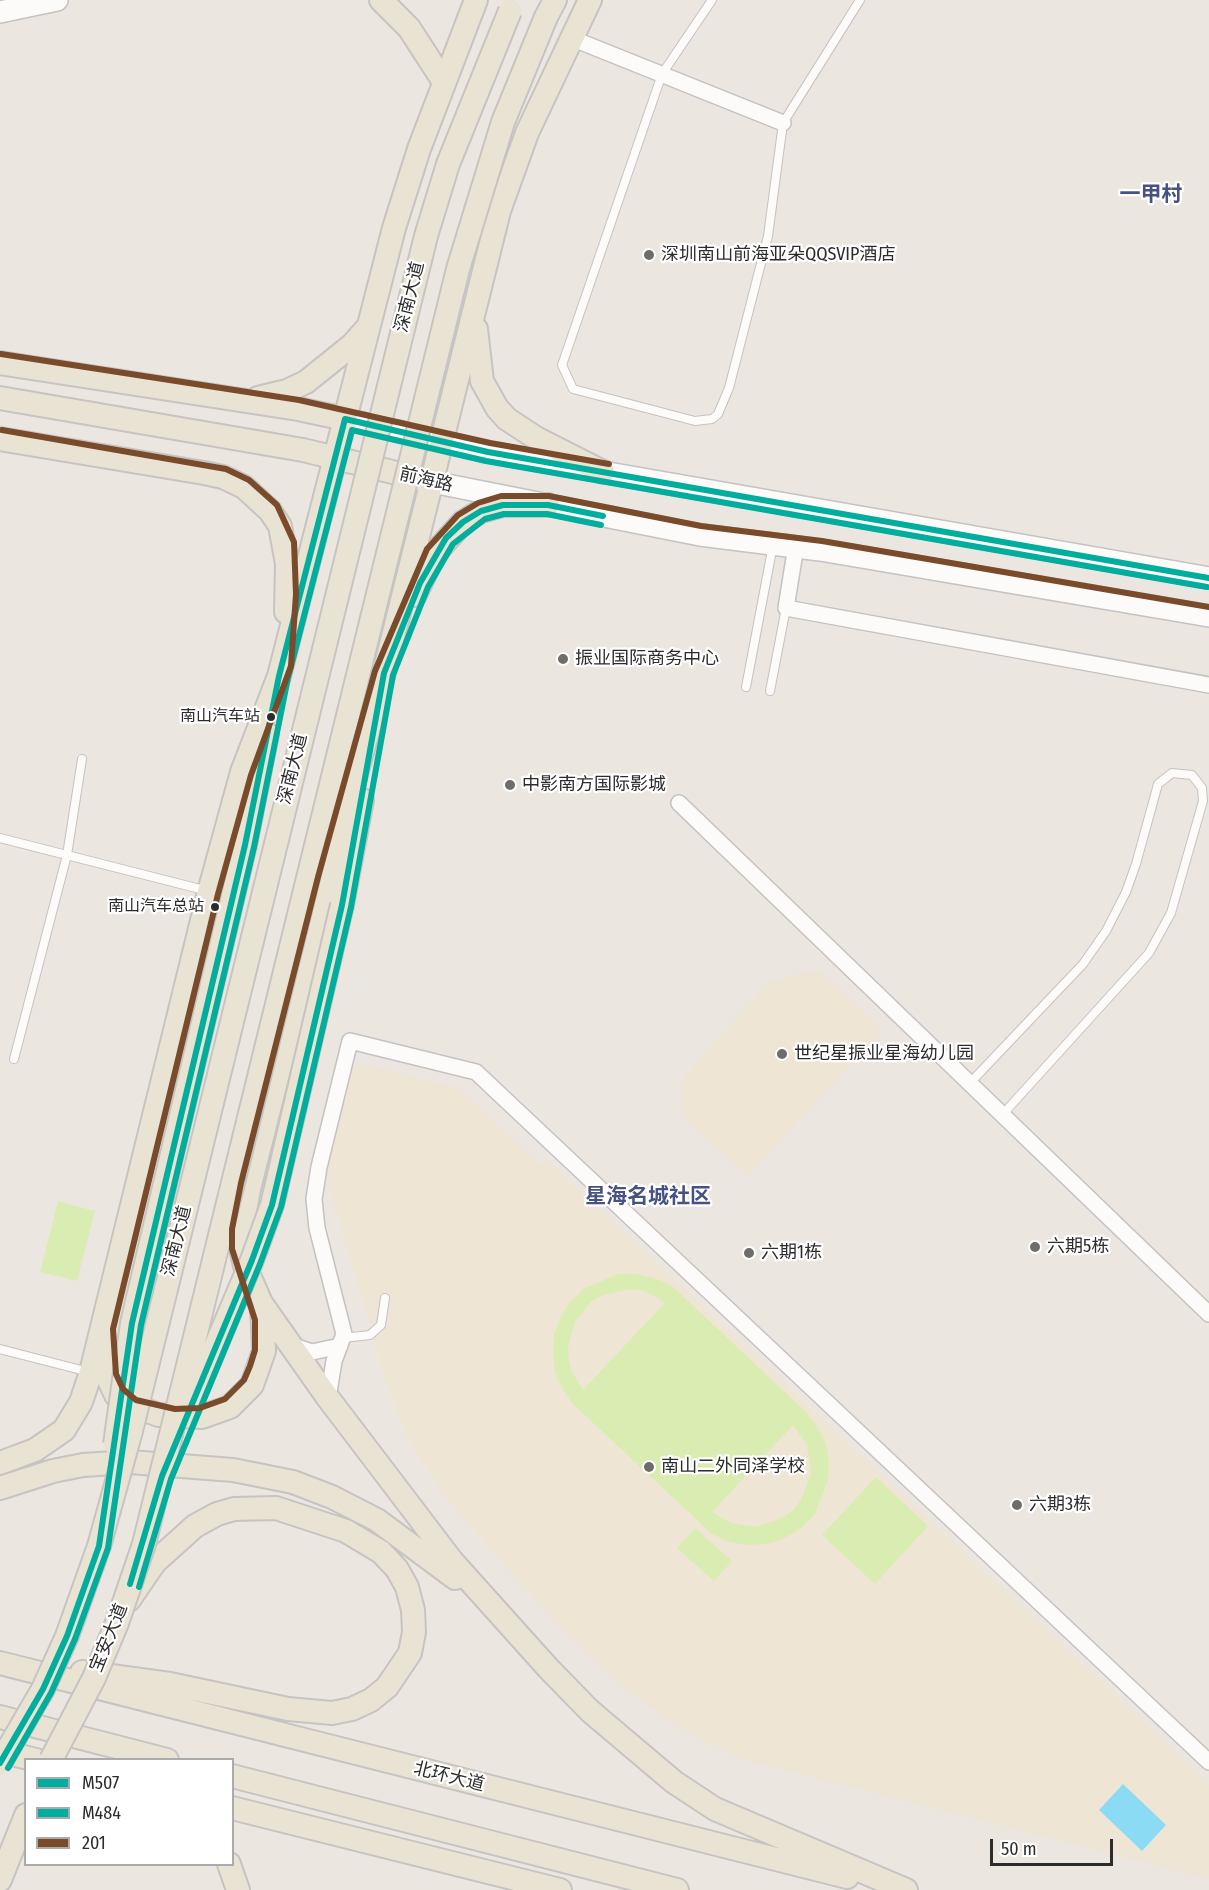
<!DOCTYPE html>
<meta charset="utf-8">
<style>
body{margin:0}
#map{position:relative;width:1209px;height:1890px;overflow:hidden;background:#ebe6e0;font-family:"Fira Sans Condensed",sans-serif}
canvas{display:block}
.legend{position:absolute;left:24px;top:1758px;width:210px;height:108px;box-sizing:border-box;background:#fff;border:2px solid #ababab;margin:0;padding:8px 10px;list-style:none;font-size:18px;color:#2c2c2c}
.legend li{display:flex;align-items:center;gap:12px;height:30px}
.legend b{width:30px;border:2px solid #ababab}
.scale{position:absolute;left:990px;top:1839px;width:123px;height:27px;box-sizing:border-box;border:3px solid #2c2c2c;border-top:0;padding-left:8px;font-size:18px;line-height:21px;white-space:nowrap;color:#2c2c2c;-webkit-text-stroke:4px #fff;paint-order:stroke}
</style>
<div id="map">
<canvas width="1209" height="1890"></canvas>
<ul class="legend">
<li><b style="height:8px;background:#01ad9c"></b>M507</li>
<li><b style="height:8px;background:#01ad9c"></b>M484</li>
<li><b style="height:8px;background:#7a4b2a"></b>201</li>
</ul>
<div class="scale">50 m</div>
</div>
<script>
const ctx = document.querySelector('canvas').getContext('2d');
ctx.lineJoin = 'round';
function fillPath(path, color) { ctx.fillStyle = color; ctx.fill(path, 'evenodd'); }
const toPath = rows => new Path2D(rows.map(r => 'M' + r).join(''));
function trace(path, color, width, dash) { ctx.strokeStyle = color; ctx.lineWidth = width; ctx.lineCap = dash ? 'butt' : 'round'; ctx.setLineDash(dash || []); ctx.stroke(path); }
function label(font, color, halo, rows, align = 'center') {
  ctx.font = font + ' "Fira Sans Condensed","Noto Sans SC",sans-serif'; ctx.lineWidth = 4.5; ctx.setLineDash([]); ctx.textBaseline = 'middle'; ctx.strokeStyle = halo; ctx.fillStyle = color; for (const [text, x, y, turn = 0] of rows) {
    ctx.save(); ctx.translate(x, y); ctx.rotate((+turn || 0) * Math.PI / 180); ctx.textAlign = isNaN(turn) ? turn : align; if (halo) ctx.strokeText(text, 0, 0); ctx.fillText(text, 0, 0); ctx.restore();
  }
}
fillPath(toPath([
 [818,970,883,1030,748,1176,681,1114,682,1078,770,981],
 [355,1062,459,1089,540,1166,547,1160,1209,1784,1209,1879,745,1760,687,1732,626,1690,556,1622,500,1560,445,1496,407,1438,386,1382,326,1175]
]), '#efe5d4');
fillPath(toPath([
 [58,1201,95,1211,77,1281,40,1272],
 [618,1274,637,1274,654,1278,671,1285,807,1413,818,1428,826,1444,829,1462,828,1480,815,1514,801,1528,785,1538,767,1544,748,1545,729,1542,712,1534,574,1405,563,1390,555,1372,553,1353,554,1334,561,1316,572,1300,585,1288],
 [630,1289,645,1291,665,1303,583,1390,572,1372,569,1360,568,1347,575,1322,591,1302,603,1295],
 [793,1425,807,1445,811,1473,801,1500,792,1511,780,1519,756,1527,731,1523,712,1512],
 [876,1477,928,1526,875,1584,822,1535],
 [695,1528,732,1561,714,1581,677,1548]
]), '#d9edb3');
fillPath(toPath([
 [1123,1784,1166,1825,1142,1851,1099,1810]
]), '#8cdbf4');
const lane = toPath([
 [712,0,662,74,562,365,573,389,695,421,712,419,718,414,729,388,768,236,783,123,860,0],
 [746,687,773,545],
 [770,691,786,608],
 [0,838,208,891],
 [14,1059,67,855,82,759],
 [970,1083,1083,964,1106,931,1126,892,1136,864,1158,784,1172,773,1192,775,1202,788,1203,801,1171,913,1149,953,1003,1114],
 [343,1338,370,1335,381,1325,385,1298],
 [0,1349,89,1372]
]);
const street = toPath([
 [571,38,783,123],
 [796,546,786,608,1209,685],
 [679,803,1209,1314],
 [291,1345,312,1352,340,1346],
 [328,1398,334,1361,344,1334,317,1228,314,1199,319,1167,350,1041,476,1072,1209,1762]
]);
const secondary = toPath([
 [0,12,57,0],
 [345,419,488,452,1209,578],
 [432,482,700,535,820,550,1209,616]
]);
const primary = toPath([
 [381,0,409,28,444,82],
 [590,0,527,133,499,211,384,673,327,879,250,1185,241,1230,241,1249,245,1266,261,1303,328,1398,452,1561,549,1669,590,1711,674,1782,715,1809,906,1890],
 [546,17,555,0],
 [476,329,482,381,497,408,507,419,536,438,603,472],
 [0,363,298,409,345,419],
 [0,398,303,450,425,480],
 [258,398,287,391,306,382,352,345,367,328],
 [0,439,204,473,223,477,244,487,270,511,280,526,287,564,286,612],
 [415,595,435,553,463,522,481,511,503,505,548,505],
 [245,845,267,734],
 [342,905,362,800],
 [104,1345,107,1376,116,1395,124,1403,159,1415,202,1417,230,1407,252,1385,264,1351,262,1308],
 [0,1463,35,1450,64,1430,81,1402,91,1372,209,892,242,772,279,676,394,228,419,149,476,0],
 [0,1488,53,1471,83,1465,130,1462,233,1470,293,1482,332,1497,377,1520,455,1578],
 [0,1663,847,1877],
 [82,1672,170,1684,288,1709,332,1713,352,1709,371,1700,387,1687,410,1653,414,1632,413,1610,407,1587,397,1569,381,1552,346,1531,276,1508,234,1509,217,1514,195,1526,155,1562,129,1600],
 [0,1717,167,1760],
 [0,1751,36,1760],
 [232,1776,677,1890],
 [232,1808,560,1890],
 [229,1864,238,1890],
 [0,1880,26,1815]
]);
trace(lane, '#c4c2c2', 10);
trace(street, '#c4c2c2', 18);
trace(secondary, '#c4c2c2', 24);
trace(primary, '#c6c4c2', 26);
trace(lane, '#fcfbfa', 8);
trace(street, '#fcfbfa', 15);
trace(secondary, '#fcfbfa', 21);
trace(primary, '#e8e3d2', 22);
const primaryBridge = toPath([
 [194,1397,252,1260,272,1205,342,905],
 [115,1444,132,1323,245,845],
 [51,1760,94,1678,117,1623,144,1544,458,269,503,122,546,17],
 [0,1763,43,1689,67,1636,99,1546,131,1431,426,236,448,164,510,11]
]);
trace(primaryBridge, '#c6c4c2', 26, []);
trace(primaryBridge, '#e8e3d2', 22);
trace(toPath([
 [130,1584,162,1476,252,1260,272,1205,342,905,384,673,420,583,446,538,463,522,481,511,503,505,548,505,603,516],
 [0,1763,43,1689,67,1636,99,1546,132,1323,245,845,279,676,345,419,488,452,1209,578]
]), '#01ad9c', 6);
trace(toPath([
 [139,1587,171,1479,260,1264,281,1207,351,907,393,675,428,587,453,544,485,519,504,514,547,514,601,525],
 [8,1768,51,1693,75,1639,108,1548,141,1325,254,847,288,678,352,430,486,461,1207,587]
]), '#01ad9c', 6);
trace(toPath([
 [1,354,299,400,490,443,609,464],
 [2,430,226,469,249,480,277,505,294,542,296,594,291,666,251,775,218,894,113,1329,116,1374,123,1389,136,1400,175,1409,200,1408,225,1399,244,1380,250,1366,255,1350,255,1320,232,1249,232,1229,241,1183,318,877,375,671,427,549,458,515,478,503,501,496,549,496,701,526,822,541,1209,607]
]), '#7a4b2a', 6);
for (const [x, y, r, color] of [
 [649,255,6,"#6f6d6b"],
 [563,659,6,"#6f6d6b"],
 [271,717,5,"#2c2c2c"],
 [510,785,6,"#6f6d6b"],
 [215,907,5,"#2c2c2c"],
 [782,1054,6,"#6f6d6b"],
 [1035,1247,6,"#6f6d6b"],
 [749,1253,6,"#6f6d6b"],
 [649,1467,6,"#6f6d6b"],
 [1017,1505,6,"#6f6d6b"]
]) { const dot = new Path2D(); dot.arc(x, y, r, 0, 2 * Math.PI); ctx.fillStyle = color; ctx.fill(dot); trace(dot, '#fff', 2); }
label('16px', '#2c2c2c', '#fff', [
 ["南山汽车站",260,717],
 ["南山汽车总站",204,907]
], 'right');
label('18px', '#2c2c2c', '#fff', [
 ["深圳南山前海亚朵QQSVIP酒店",661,255],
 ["振业国际商务中心",575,659],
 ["中影南方国际影城",522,785],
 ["世纪星振业星海幼儿园",794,1054],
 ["六期5栋",1047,1247],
 ["六期1栋",761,1253],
 ["南山二外同泽学校",661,1467],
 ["六期3栋",1029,1505]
], 'left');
label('18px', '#2c2c2c', '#fff', [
 ["深南大道",410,297,-76],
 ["前海路",426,480,13],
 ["深南大道",293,769,-76],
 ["深南大道",177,1241,-76],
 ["宝安大道",109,1638,-68],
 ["北环大道",449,1777,14]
]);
label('bold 21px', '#465282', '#fff', [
 ["一甲村",1151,195],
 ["星海名城社区",648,1197]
]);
</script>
